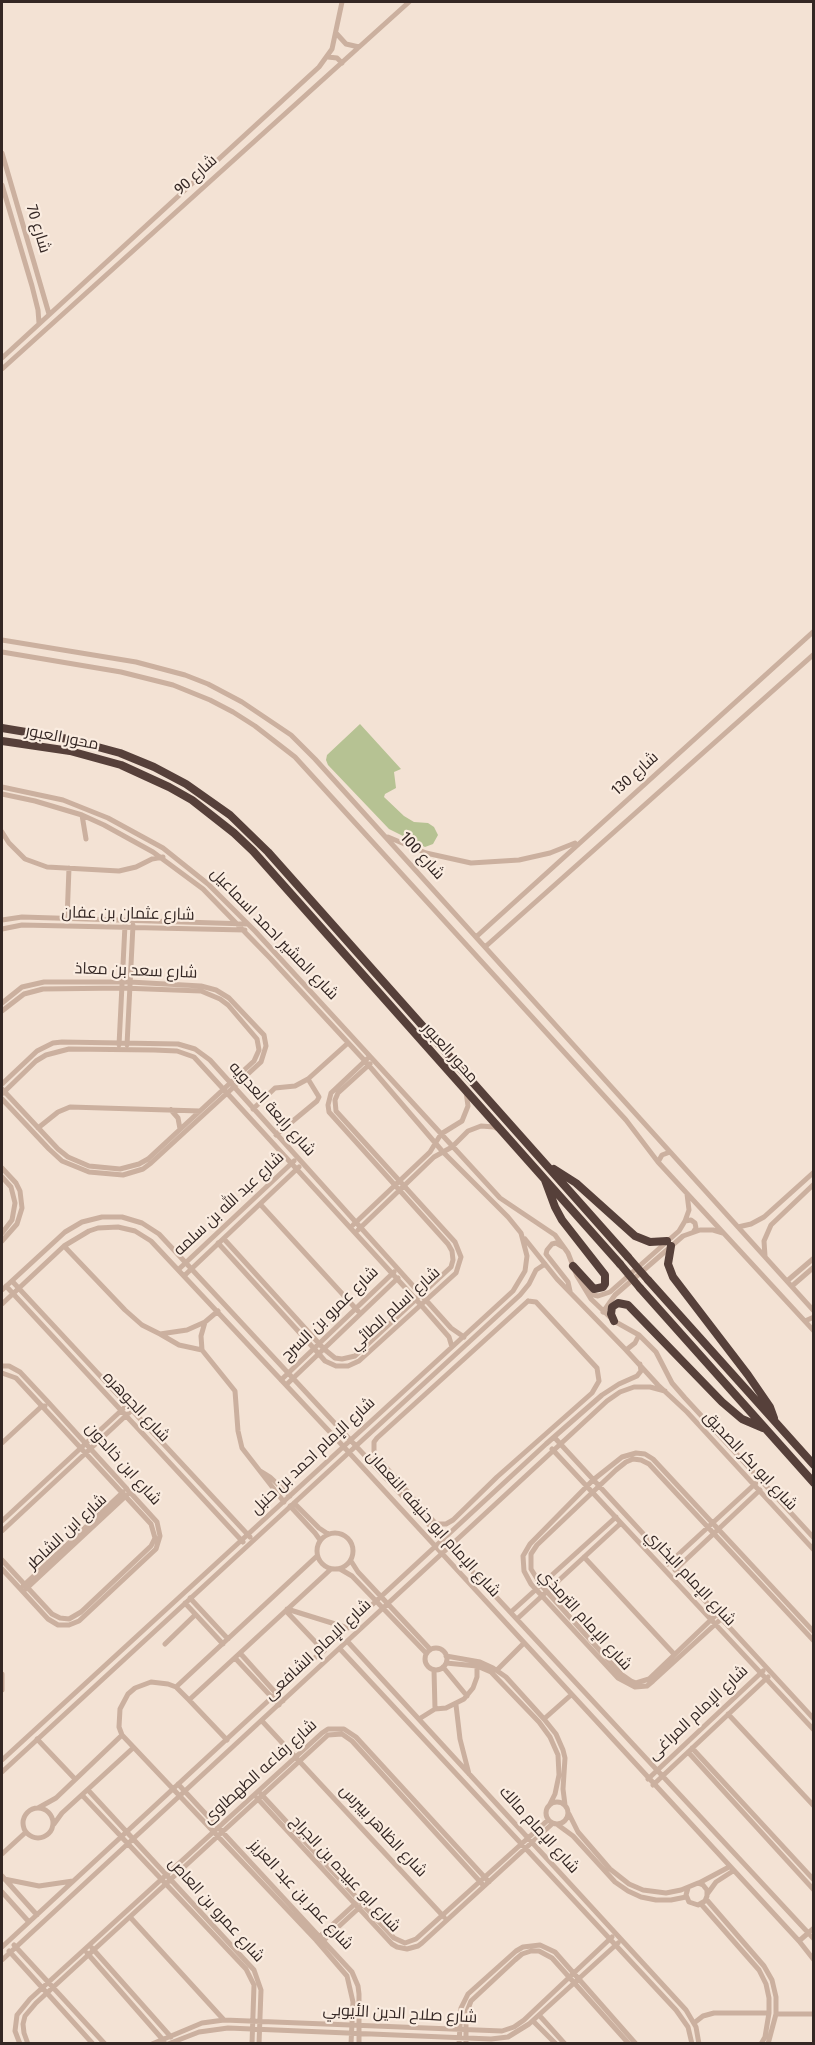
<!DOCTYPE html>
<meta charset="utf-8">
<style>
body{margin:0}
#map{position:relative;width:815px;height:2045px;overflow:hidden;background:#f3e2d4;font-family:"Fira Sans Condensed",sans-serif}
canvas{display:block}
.frame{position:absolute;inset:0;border:3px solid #342724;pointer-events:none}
</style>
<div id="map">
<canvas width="815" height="2045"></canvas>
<div class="frame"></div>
</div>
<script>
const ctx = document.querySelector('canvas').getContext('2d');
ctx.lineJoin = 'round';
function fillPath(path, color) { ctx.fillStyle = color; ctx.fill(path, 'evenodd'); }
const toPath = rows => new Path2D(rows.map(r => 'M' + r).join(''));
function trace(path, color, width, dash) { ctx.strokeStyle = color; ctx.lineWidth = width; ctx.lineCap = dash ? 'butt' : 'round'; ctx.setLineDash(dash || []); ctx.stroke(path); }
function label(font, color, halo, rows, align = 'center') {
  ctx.font = font + ' "Fira Sans Condensed",Cairo,sans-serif'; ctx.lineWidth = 4.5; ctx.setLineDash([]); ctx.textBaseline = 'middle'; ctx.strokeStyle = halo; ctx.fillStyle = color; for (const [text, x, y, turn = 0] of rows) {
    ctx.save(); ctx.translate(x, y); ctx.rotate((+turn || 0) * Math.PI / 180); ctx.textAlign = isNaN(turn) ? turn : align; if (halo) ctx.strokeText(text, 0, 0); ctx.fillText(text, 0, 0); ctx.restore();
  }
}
fillPath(toPath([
 [360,724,401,769,394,772,396,788,385,794,384,797,404,816,414,822,428,823,434,827,438,835,433,844,425,847,389,829,328,765,326,760,327,755]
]), '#b6c293');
trace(toPath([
 [336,33,346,44,359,47],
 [328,57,337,58,342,63],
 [2,153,49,314],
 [2,185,32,286,38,310,39,323],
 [2,358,319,67,332,49,342,2],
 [2,369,409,2],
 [2,640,136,662,185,675,208,684,242,702,291,735,315,759,814,1311],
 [2,652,121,672,173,685,210,700,233,712,255,726,295,757,626,1120,658,1162,814,1331],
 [2,787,63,800,108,818,163,848,208,884,255,931,500,1198,555,1235,568,1253,577,1276,591,1299,614,1321,639,1335,656,1352,672,1383,685,1398,814,1538],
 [2,794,35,801,82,815,104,825,153,852,203,889,270,958,365,1061,443,1152,508,1217,521,1233,527,1256,525,1271,513,1291,2,1760],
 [82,815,86,839],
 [2,832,9,843,25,859,47,867,119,871,136,867,152,859,163,857],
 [388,837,426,853,471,863,519,860,550,853,575,843],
 [2,920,22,917,248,924],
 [67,920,69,868],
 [2,929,22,925,245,930],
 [476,937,814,631],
 [485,947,814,654],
 [2,1003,22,987,44,982,130,982,201,986,216,990,229,998,264,1035,266,1046,261,1062,151,1163,143,1169,123,1175,89,1172,62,1161,49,1149,2,1099],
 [2,1011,24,994,43,989,122,988,201,991,220,999,228,1005,257,1039,259,1050,254,1061,148,1159,139,1164,120,1169,89,1166,68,1157,58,1149,2,1089],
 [119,1045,125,925],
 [127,1045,133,925],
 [2,1084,37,1051,53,1043,62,1042,178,1044,195,1049,210,1060,451,1328,464,1337],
 [3,1093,36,1061,46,1055,69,1049,154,1050,177,1051,194,1057,421,1305,449,1337,452,1347],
 [253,1109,275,1088,295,1086,308,1079,348,1043],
 [171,1110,178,1118,180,1129],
 [38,1128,58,1112,70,1107,200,1111],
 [276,1135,317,1101,319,1097,308,1079],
 [658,1162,662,1155,670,1152],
 [2,1168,16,1183,20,1191,22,1208,17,1224,2,1241],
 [2,1177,11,1187,15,1203,12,1220,2,1233],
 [260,1204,358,1311],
 [685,1221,691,1220,695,1223,696,1228,694,1231],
 [353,1225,430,1152,441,1134,462,1121,468,1106,466,1092],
 [738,1227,751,1224,764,1217,814,1172],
 [358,1230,434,1157,452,1147,468,1131,481,1126,494,1127,500,1130],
 [224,1239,324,1349,335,1358,342,1359,355,1356,451,1267,453,1260,452,1251,448,1244,329,1112,328,1105,331,1093,367,1059],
 [525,1239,557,1279,626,1350,658,1385,687,1412,814,1550],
 [218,1243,319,1354,325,1361,336,1366,348,1366,359,1361,456,1273,461,1257,455,1242,336,1111,335,1100,338,1093,370,1064],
 [64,1246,125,1310,142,1325,160,1334,187,1330,205,1322,218,1311],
 [563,1247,556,1243,552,1244,547,1250,546,1254,568,1282,570,1291],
 [765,1256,764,1241,771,1225,814,1184],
 [179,1269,294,1161],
 [185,1275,299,1167],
 [12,1281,250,1537],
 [787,1281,814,1258],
 [586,1285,594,1295,598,1296,610,1292,679,1231,685,1221,689,1210,687,1194],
 [6,1286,243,1542],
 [792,1286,814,1267],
 [2,1290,65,1232,82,1222,102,1217,122,1217,142,1223,159,1234,814,1939],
 [528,1301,536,1302,597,1368,599,1381,592,1393,497,1477,453,1520,446,1524,438,1524,435,1523,376,1456,374,1452,374,1442,377,1438,528,1301],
 [2,1304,64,1246,89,1231,98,1228,118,1227,135,1231,151,1241,343,1446,799,1941,814,1960],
 [603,1312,615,1295,683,1236,700,1230,713,1230,723,1233],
 [805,1321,814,1317],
 [205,1322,201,1336,202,1350,235,1391,238,1431,242,1448,284,1502],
 [160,1334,179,1345,202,1350],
 [626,1350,635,1343,639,1335],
 [2,1366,9,1366,20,1372,48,1402,157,1522,160,1536,156,1549,79,1621,69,1625,58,1625,48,1619,2,1569],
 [2,1373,16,1378,151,1524,155,1538,151,1546,81,1612,69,1619,60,1618,52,1614,2,1560],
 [281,1380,394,1272],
 [286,1385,398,1278],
 [554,1437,814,1719],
 [2,1443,42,1406,45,1406],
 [552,1449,814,1730],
 [262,1472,270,1477,290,1496],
 [294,1503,319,1528,328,1534],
 [290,1506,315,1533,320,1540],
 [2,1521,124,1408],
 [2,1531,132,1410],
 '317 1551a18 18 0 1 1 36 0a18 18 0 1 1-36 0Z',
 [584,1557,674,1654],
 [351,1561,358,1572,430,1649],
 [668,1564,756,1483],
 [340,1569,352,1576,426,1653],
 [675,1570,760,1490],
 [23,1586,123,1492],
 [26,1589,127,1495],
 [190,1598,228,1639],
 [185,1603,223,1644],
 [287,1609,348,1628],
 [286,1611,324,1651],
 [511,1612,616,1517],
 [717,1614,649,1679,636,1683,631,1681,621,1674,541,1585,531,1569,531,1554,537,1545,616,1470,626,1462,633,1459,641,1460,649,1464,814,1641],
 [517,1619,621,1523],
 [721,1619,653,1681,647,1686,635,1687,618,1678,531,1584,524,1571,523,1556,530,1544,593,1480,622,1457,636,1453,645,1454,653,1459,814,1632],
 [348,1642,686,2010,696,2027,699,2044],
 [165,1644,195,1615],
 '425 1659a11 11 0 1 1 22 0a11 11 0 1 1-22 0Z',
 [340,1649,676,2010,688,2027,692,2044],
 [240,1653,283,1701],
 [446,1656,480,1662,493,1668,506,1677,544,1719,556,1734,563,1750,565,1758,563,1789,565,1805],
 [235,1658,279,1705],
 [446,1663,477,1666,491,1672,539,1722,550,1737,558,1755,559,1775,555,1794,549,1806],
 [443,1667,467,1696],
 [434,1670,435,1709],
 [497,1670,524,1643],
 [2,1674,2,1690],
 [176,1687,317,1556],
 [189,1700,331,1569],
 [456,1705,460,1739,469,1774],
 [728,1714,814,1806],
 [419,1719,435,1709,446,1708,464,1699,473,1688,477,1677,477,1666],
 [544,1719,571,1695],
 [262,1721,444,1917],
 [37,1739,75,1779],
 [227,1740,189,1700,176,1687,168,1684,151,1682,135,1688,128,1694,120,1709,119,1727,122,1735,316,1940,347,1976,353,2002,351,2044],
 [692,1748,814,1880],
 [688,1752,814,1890],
 [2,1772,520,1295,529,1284,536,1270,545,1264],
 [648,1779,763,1671],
 [178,1784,352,1972,358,1986,359,1994,359,2044],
 [653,1785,768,1677],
 [88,1790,254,1970,261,1990,259,2044],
 [261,1794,394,1938,405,1943,416,1939,548,1820],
 [82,1795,246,1969,254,1985,252,2044],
 [257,1798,392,1944,397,1947,407,1949,418,1946,422,1943,552,1824],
 '546 1813a11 11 0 1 1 22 0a11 11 0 1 1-22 0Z',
 [38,1808,56,1798,122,1735],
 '23 1823a15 15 0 1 1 30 0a15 15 0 1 1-30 0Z',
 [569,1814,578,1832,610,1869,629,1884,643,1890,666,1893,681,1890,698,1883,703,1885,707,1890,707,1896,705,1901,698,1905,689,1902,686,1895,688,1888],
 [54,1824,62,1813,133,1748],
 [558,1825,573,1836,615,1882,628,1891,641,1897,656,1900,671,1900,686,1897],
 [2,1854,26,1832],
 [2,1876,37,1915],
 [4,1879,39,1886,73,1881],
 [699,1883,729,1867],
 [2,1892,29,1922],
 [708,1893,716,1882,733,1871],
 [706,1899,764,1966,772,1980,776,1997,776,2014,768,2044],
 [701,1904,759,1970,766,1984,769,1998,769,2013,765,2037,761,2044],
 [130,1917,224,2020],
 [319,1937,356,1903],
 [323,1941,360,1907],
 [799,1941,814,1928],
 [14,1945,105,2044],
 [2,1947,546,1444,602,1395,619,1384,637,1376,641,1371,640,1364],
 [92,1948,171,2037],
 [9,1951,93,2044],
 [87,1953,164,2041],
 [2,1960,607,1401,620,1392,634,1387,650,1387,665,1391],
 [776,2014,814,2014],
 [539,2015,565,2044],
 [533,2021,556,2044],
 [694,2023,703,2016,714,2013,769,2013],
 [20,2044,15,2031,17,2015,30,1999,322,1733,328,1729,344,1729,356,1737,489,1882],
 [28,2044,24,2033,23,2024,25,2016,36,2003,328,1735,342,1734,352,1741,484,1886],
 [152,2044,202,2023,224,2020,502,2031,514,2027,524,2020,612,1937],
 [168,2044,199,2032,228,2028,491,2039,508,2037,529,2024,618,1943],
 [459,2044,461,2008,468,1994,516,1951,523,1947,540,1945,555,1952,636,2044],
 [466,2044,466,2014,471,2001,515,1960,522,1954,531,1951,539,1951,552,1958,629,2044]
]), '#cbb09f', 5);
trace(toPath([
 [2,728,68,739,120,753,154,767,186,784,230,815,268,852,628,1257],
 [2,741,70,751,121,765,169,787,192,800,234,833,253,851,620,1264],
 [554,1169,576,1183,635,1236,650,1242,667,1241],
 [545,1180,555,1207,562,1220,605,1275,605,1284,603,1287,594,1289,573,1266],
 [671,1246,668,1264,673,1277,748,1375,770,1407,774,1418],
 [648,1280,814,1465],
 [640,1288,814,1483],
 [614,1321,611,1314,612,1307,618,1303,628,1305,722,1402,742,1419,763,1428]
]), '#56403a', 8);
trace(toPath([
 [628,1257,648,1280],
 [620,1264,640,1288]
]), '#56403a', 8);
label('16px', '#342724', '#faece0', [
 ["شارع 90",196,175,-42],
 ["شارع 70",38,229,73],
 ["محور العبور",62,738,11],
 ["شارع 130",635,774,-42],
 ["شارع 100",422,856,48],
 ["شارع عثمان بن عفان",128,914,1],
 ["شارع المشير احمد اسماعيل",274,934,46],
 ["شارع سعد بن معاذ",136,971,2],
 ["محور العبور",450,1053,48],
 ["شارع رابعة العدويه",272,1109,48],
 ["شارع عبد الله بن سلمه",229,1204,-43],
 ["شارع اسلم الطائي",395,1309,-42],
 ["شارع عمرو بن السرح",330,1314,-44],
 ["شارع الجوهره",136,1407,47],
 ["شارع الإمام احمد بن حنبل",313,1456,-43],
 ["شارع ابو بكر الصديق",750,1461,47],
 ["شارع ابن خالدون",123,1464,48],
 ["شارع الإمام ابو حنيفه النعمان",433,1524,48],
 ["شارع ابن الشاطر",67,1532,-43],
 ["شارع الإمام البخاري",690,1578,47],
 ["شارع الإمام الترمذي",585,1620,48],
 ["شارع الإمام الشافعى",318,1650,-43],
 ["شارع الإمام المراغى",698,1713,-43],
 ["شارع رفاعه الطهطاوى",260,1772,-42],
 ["شارع الإمام مالك",539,1830,48],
 ["شارع الظاهر بيبرس",383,1831,47],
 ["شارع ابو عبيده بن الجراح",345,1874,47],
 ["شارع عمر بن عبد العزيز",301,1895,47],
 ["شارع عمرو بن العاص",216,1910,48],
 ["شارع صلاح الدين الأيوبي",400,2014,3]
]);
</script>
